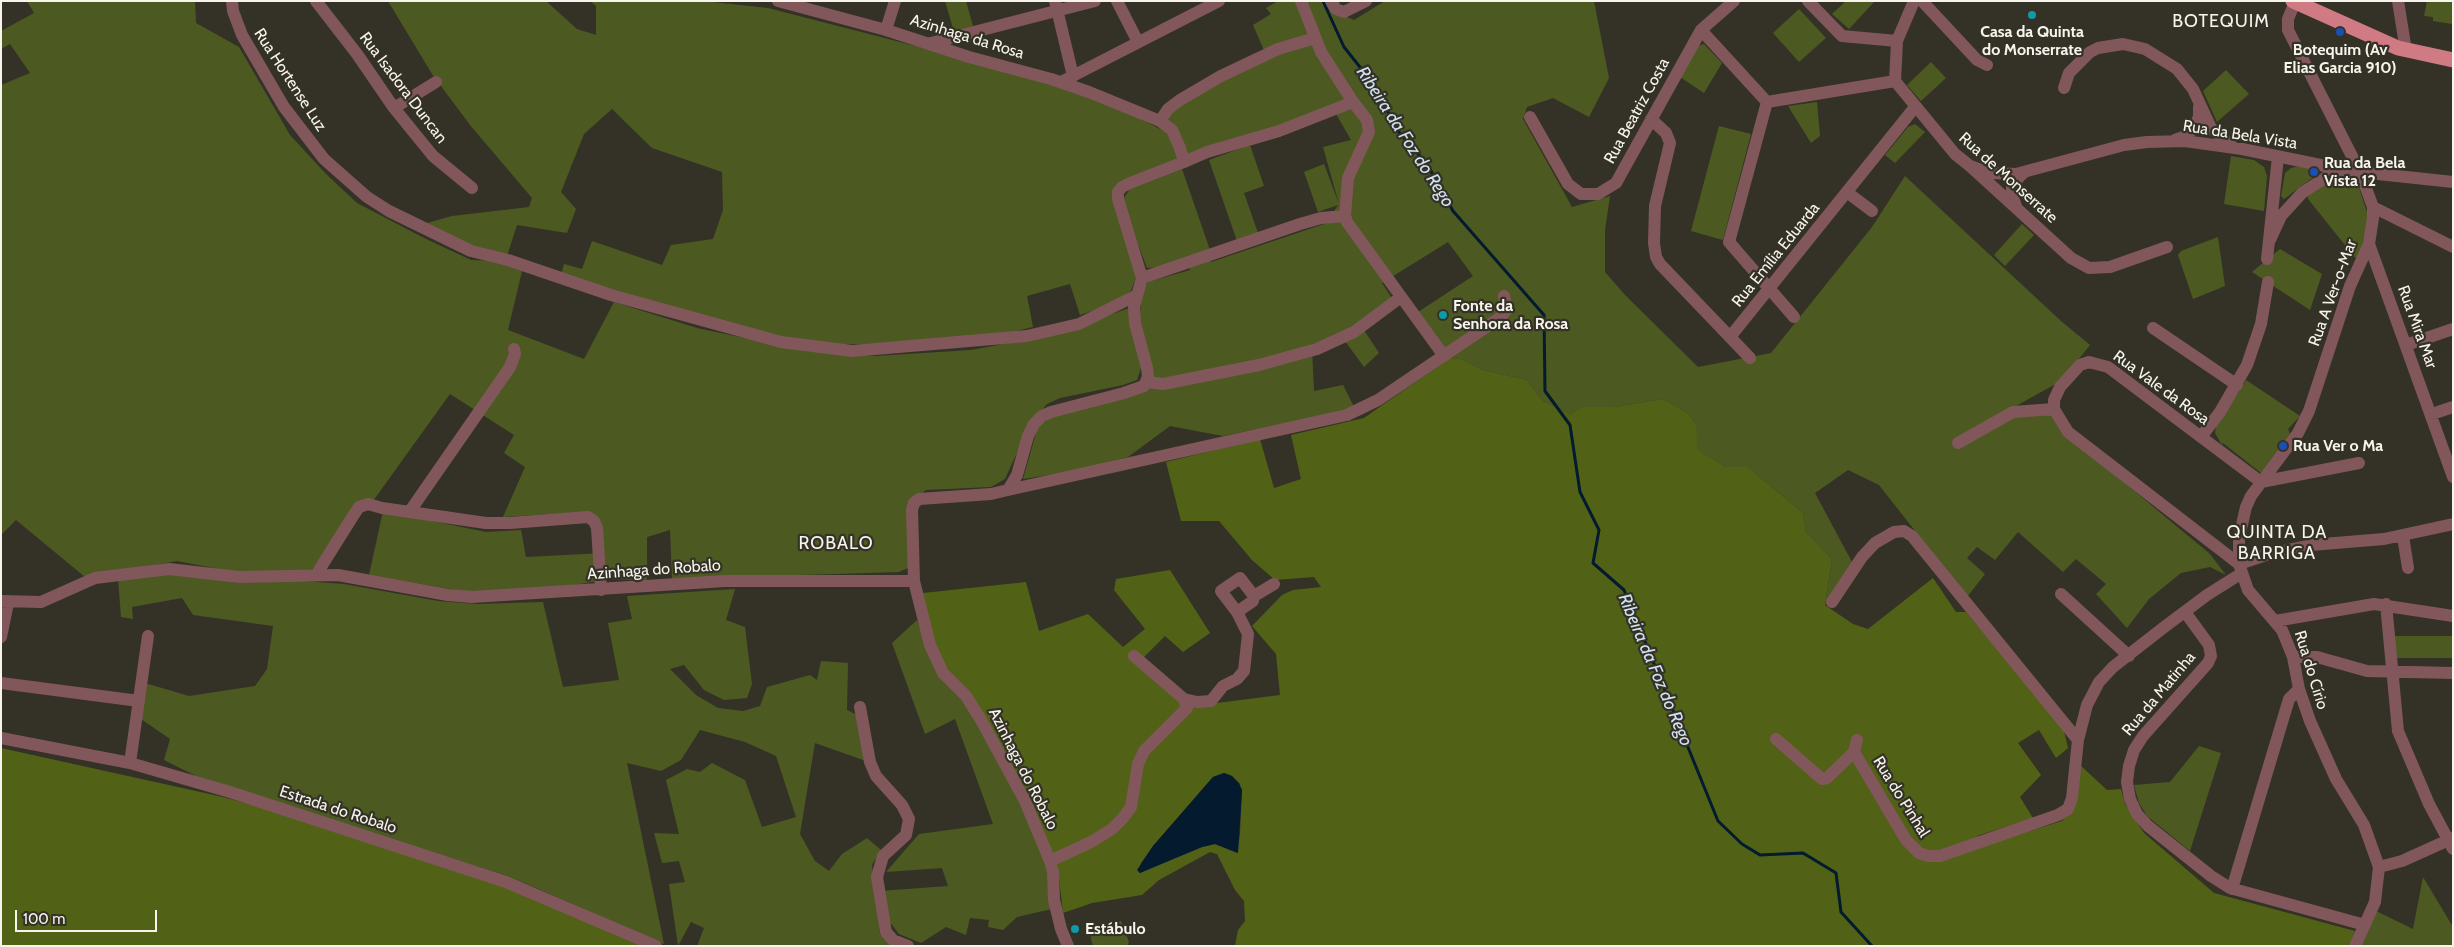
<!DOCTYPE html>
<meta charset="utf-8">
<style>
body{margin:0}
#map{position:relative;width:2454px;height:947px;overflow:hidden;background:#343226;font-family:Cabin,sans-serif}
canvas{display:block}
.frame{position:absolute;inset:0;border:2px solid #f6f4ed;pointer-events:none}
.scale{position:absolute;left:15px;top:910px;width:142px;height:22px;box-sizing:border-box;border:2px solid #f6f4ed;border-top:0;padding-left:6px;font-size:15px;line-height:18px;white-space:nowrap;color:#f6f4ed;-webkit-text-stroke:4px #343226;paint-order:stroke}
</style>
<div id="map">
<canvas width="2454" height="947"></canvas>
<div class="frame"></div>
<div class="scale">100 m</div>
</div>
<script>
const ctx = document.querySelector('canvas').getContext('2d');
ctx.lineJoin = 'round';
function fillPath(path, color) { ctx.fillStyle = color; ctx.fill(path, 'evenodd'); }
const toPath = rows => new Path2D(rows.map(r => 'M' + r).join(''));
function trace(path, color, width, dash) { ctx.strokeStyle = color; ctx.lineWidth = width; ctx.lineCap = dash ? 'butt' : 'round'; ctx.setLineDash(dash || []); ctx.stroke(path); }
function label(font, color, halo, rows, align = 'center') {
  ctx.font = font + ' Cabin,sans-serif'; ctx.lineWidth = 4.5; ctx.setLineDash([]); ctx.textBaseline = 'middle'; ctx.strokeStyle = halo; ctx.fillStyle = color; for (const [text, x, y, turn = 0] of rows) {
    ctx.save(); ctx.translate(x, y); ctx.rotate((+turn || 0) * Math.PI / 180); ctx.textAlign = isNaN(turn) ? turn : align; if (halo) ctx.strokeText(text, 0, 0); ctx.fillText(text, 0, 0); ctx.restore();
  }
}
fillPath(toPath([
 [27,1,195,1,196,23,239,47,290,135,326,174,357,203,424,238,471,260,500,261,522,271,508,330,584,359,614,302,697,328,806,351,875,356,971,350,1058,334,1129,308,1142,365,1137,380,1123,385,1060,398,1047,404,1030,424,1005,479,991,487,926,490,914,500,910,567,899,572,672,579,670,530,647,537,647,580,608,579,563,587,468,592,369,575,383,511,486,532,521,530,526,557,604,553,601,528,568,513,503,517,525,467,504,453,514,435,450,394,373,501,362,503,311,571,235,572,177,561,85,577,16,520,1,535,1,85,30,73,10,44,1,49,1,31,34,13],
 [388,1,546,1,577,29,596,35,596,6,590,1,703,1,768,8,1036,77,1131,114,1166,132,1178,152,1176,161,1115,190,1138,272,1131,291,1107,306,1080,315,1070,284,1027,296,1033,327,999,335,865,344,819,344,765,333,561,275,564,264,582,269,592,241,662,265,671,245,713,239,723,210,722,172,652,148,612,109,584,134,561,192,576,209,567,233,517,225,507,256,464,244,427,223,452,216,529,207,532,198,470,125,432,74],
 [945,1,966,1,973,26,954,32],
 [1278,1,1332,1,1338,13,1354,20,1385,1,1594,1,1609,78,1589,117,1553,98,1527,107,1523,119,1572,207,1610,196,1605,230,1605,272,1625,295,1698,367,1771,353,1872,227,1905,176,2061,321,2090,345,2061,381,2016,406,2018,413,2052,415,2060,429,2210,554,2226,575,2210,567,2181,573,2149,599,2127,628,2096,594,2106,584,2076,559,2063,572,2018,532,1995,560,1977,547,1967,558,1985,574,1967,597,1879,485,1848,470,1815,493,1852,562,1825,605,1832,559,1806,532,1803,513,1748,467,1726,467,1696,450,1696,425,1688,413,1663,399,1614,407,1581,407,1571,414,1543,401,1527,380,1483,370,1461,359,1450,358,1415,314,1473,276,1448,242,1382,283,1393,300,1360,324,1379,353,1364,367,1342,337,1312,349,1314,391,1343,385,1355,409,1223,436,1170,426,1128,457,1081,470,1023,479,1038,426,1061,411,1143,384,1139,324,1142,292,1148,282,1190,270,1188,257,1165,267,1147,268,1122,201,1130,189,1182,169,1210,250,1211,262,1327,223,1338,205,1318,212,1304,172,1324,164,1339,204,1323,147,1351,140,1332,107,1188,157,1154,116,1266,55,1253,25,1271,14,1266,8],
 [1846,1,1875,1,1849,29,1832,14],
 [2427,1,2453,1,2453,51,2452,24,2433,21,2433,17,2424,16],
 [1799,9,1826,38,1799,62,1773,33],
 [1704,44,1722,63,1704,93,1680,77,1697,46],
 [1931,62,1946,78,1921,101,1907,85],
 [2226,70,2249,94,2217,122,2203,91],
 [1817,102,1820,136,1811,143,1788,106],
 [1915,124,1925,132,1895,163,1885,155,1908,127],
 [1719,126,1751,134,1723,240,1691,231],
 [1250,145,1264,186,1244,193,1258,233,1237,241,1209,160],
 [2231,156,2254,160,2264,167,2267,176,2264,211,2224,204],
 [2299,166,2316,170,2319,173,2284,199,2281,196,2285,173,2291,168],
 [2351,178,2356,179,2368,215,2364,246,2357,260,2308,199,2308,196,2326,184],
 [2022,224,2034,235,2005,266,1994,255],
 [2218,237,2225,286,2193,299,2178,255,2181,251],
 [2280,249,2322,274,2310,310,2252,272],
 [2246,380,2300,416,2288,429,2290,434,2261,473,2223,443,2222,445,2215,433,2216,426],
 [169,572,239,583,288,580,344,584,438,601,478,604,543,602,563,687,619,680,608,623,632,619,627,596,735,589,726,620,745,627,752,684,747,698,724,700,704,690,684,665,670,669,696,695,718,708,743,711,760,706,767,687,810,675,817,680,821,661,848,663,847,710,857,715,866,761,815,743,800,834,815,861,829,871,842,854,867,838,881,850,872,865,880,934,888,942,898,946,697,946,704,928,691,922,678,946,669,884,685,882,679,861,662,863,654,833,679,834,666,780,687,769,700,772,712,763,745,780,762,827,796,817,776,756,745,742,700,730,681,760,661,771,627,763,664,944,511,877,210,783,164,760,170,739,141,719,145,683,189,696,255,686,267,669,273,626,193,615,182,598,132,607,133,619,121,617,118,578],
 [917,620,938,676,973,711,1021,801,1049,871,1052,909,1017,917,1003,930,988,927,989,920,970,918,966,935,946,927,921,943,899,934,890,922,880,891,948,886,942,868,886,872,919,834,993,824,955,719,925,734,892,643],
 [2394,636,2453,636,2453,658,2396,658],
 [2199,746,2221,753,2190,851,2147,816,2139,803,2134,785,2170,782],
 [2423,877,2453,927,2453,946,2359,946,2376,911,2413,929],
 [1118,921,1121,921,1129,942,1127,946,1093,946,1089,931]
]), '#4c5a21');
fillPath(toPath([
 [1450,358,1461,359,1483,370,1527,380,1543,401,1571,414,1581,407,1614,407,1663,399,1688,413,1696,425,1697,450,1726,467,1748,467,1803,513,1806,532,1832,559,1825,605,1853,624,1868,629,1933,578,1956,612,1966,612,2063,727,2068,748,2056,758,2039,730,2018,743,2041,775,2020,797,2033,818,1977,836,1979,847,2062,821,2074,806,2080,765,2107,790,2121,789,2125,804,2144,833,2214,893,2355,931,2349,946,1235,946,1238,930,1245,921,1244,901,1235,890,1217,854,1210,852,1159,880,1142,895,1092,903,1063,913,1058,870,932,643,923,593,1026,582,1039,631,1088,614,1123,647,1145,629,1114,590,1116,579,1170,570,1210,633,1183,652,1165,636,1143,658,1194,706,1280,695,1276,654,1252,626,1282,595,1293,590,1321,587,1314,577,1275,580,1252,560,1219,521,1181,521,1166,462,1260,439,1274,488,1301,479,1291,435,1364,418],
 [1224,773,1232,776,1242,790,1240,834,1237,853,1215,844,1202,847,1139,873,1141,863,1153,846,1213,777],
 [1,748,223,797,511,877,659,946,1,946]
]), '#516216');
fillPath(toPath([
 [1224,773,1232,776,1239,783,1242,790,1238,853,1215,844,1202,847,1140,873,1137,870,1153,846,1213,777]
]), '#031a2f');
trace(toPath([
 [1323,1,1344,47,1375,86,1397,130,1427,164,1453,211,1544,315,1545,391,1570,425,1580,492,1599,530,1593,563,1624,590,1718,821,1742,844,1760,855,1803,853,1836,873,1841,912,1872,946]
]), '#031a2f', 3);
trace(toPath([
 [232,1,233,11,242,35,284,107,324,159,367,197,389,211,471,251,508,260,611,295,781,342,852,351,1027,336,1079,324,1137,295],
 [316,1,357,54,394,108,433,156,472,188],
 [778,1,886,30,969,57,1051,79,1089,92,1160,121,1172,130,1180,148,1184,162,1130,183,1122,187,1118,192,1118,199,1142,278,1134,307,1135,323,1147,368,1148,377,1144,386,1124,393,1051,412,1042,416,1034,424,1028,436,1017,475,1008,490,991,494,919,499,914,503,912,510,914,581,930,645,943,673,966,696,981,720,1025,801,1050,861,1053,872,1054,900,1061,929,1068,946],
 [1055,1,1073,76],
 [1117,1,1138,42],
 [1301,1,1321,52,1353,102],
 [1331,1,1336,9,1344,12,1366,1],
 [1808,1,1842,36,1897,41],
 [1914,1,1897,41,1895,81,1955,154,1970,166,2071,258,2089,268,2110,267,2167,247],
 [1922,1,1977,60,1987,65],
 [2398,1,2406,51],
 [2295,2,2288,19,2288,30,2360,172,2373,207,2373,218,2369,244,2350,286,2309,411,2298,433,2251,496,2246,507,2239,538,2239,564,2248,590,2282,630,2293,657,2299,689,2310,721,2336,779,2364,825,2379,867,2375,902,2355,946],
 [886,30,895,1],
 [1701,30,1767,102],
 [931,43,1095,1],
 [1061,82,1219,1],
 [2064,88,2069,73,2090,52,2098,48,2123,44,2145,49,2177,69,2193,89,2211,128,2232,146],
 [1767,102,1729,242,1794,317],
 [1767,102,1895,81],
 [394,108,436,82],
 [1530,117,1568,184,1581,194,1598,194,1616,183,1701,30,1734,1],
 [1651,119,1666,133,1670,143,1655,206,1654,243,1656,257,1660,264,1750,358],
 [1160,121,1168,109,1180,100,1221,76,1278,49,1315,38],
 [2175,140,2186,136,2195,127,2199,116,2199,107],
 [1184,162,1207,152,1279,131,1353,102,1367,120,1369,132,1348,178,1345,216,1347,222,1444,356],
 [1970,166,1989,173,2016,174,2124,145,2147,142,2185,141,2242,149,2350,171,2453,182],
 [1848,193,1872,211],
 [2016,206,2012,195,2012,188,2019,177,2025,172],
 [2373,207,2453,247],
 [2270,240,2281,216,2302,193,2328,176,2346,172],
 [2369,244,2453,477],
 [2267,259,2278,157],
 [1142,278,1300,224,1321,218,1345,216],
 [2153,328,2237,385],
 [1730,337,1915,107],
 [2406,345,2453,329],
 [1147,382,1163,384,1259,365,1317,349,1354,332,1401,297],
 [2432,414,2453,407],
 [2201,437,2220,412,2247,365,2261,324,2268,282],
 [1958,443,2013,412,2054,409],
 [1008,490,1347,415,1378,400,1501,317,1507,309,1504,296],
 [410,511,510,367,515,354,514,349],
 [2403,536,2408,568],
 [2239,564,2068,432,2054,409,2054,400,2060,387,2080,365,2089,362,2108,367,2261,482,2359,463],
 [2239,564,2269,554,2311,545,2384,539,2453,524],
 [316,575,353,516,359,507,368,504,382,508,486,523,510,523,588,517,594,521,597,528,601,590],
 [2061,594,2129,656],
 [1,601,41,602,95,578,169,569,239,577,338,575,448,595,472,597,725,581,914,581],
 [1253,601,1237,612,1221,591,1240,578,1254,596,1274,584],
 [1832,602,1862,557,1875,543,1894,532,1904,531,1912,536,2078,740],
 [2386,604,2398,731,2429,804,2453,849],
 [2185,612,2209,645,2211,656,2208,663,2143,736,2134,750,2129,766,2127,782,2130,799,2137,814,2148,826,2211,876,2230,888,2365,925],
 [2275,621,2374,604,2453,616],
 [1,637,8,603],
 [2293,657,2317,657,2367,671,2453,673],
 [1,683,139,701],
 [1184,699,1197,702,1211,701,1223,686,1237,679,1244,671,1248,634,1237,612],
 [860,707,870,762,876,776,902,805,909,819,906,835,883,856,877,877,886,932,893,940,908,946],
 [1,738,130,763,230,792,506,882,656,946],
 [1776,739,1822,779,1827,778,1854,752,1906,840,1919,853,1928,856,1940,856,2058,815,2068,809,2072,798,2078,740,2087,705,2099,682,2113,667,2163,628,2207,595,2242,573],
 [1854,752,1857,740],
 [130,763,148,636],
 [1050,861,1091,842,1112,829,1123,818,1131,807,1138,764,1144,751,1187,708,1184,699,1134,656],
 [2379,867,2402,861,2453,838],
 [2232,889,2289,699,2299,689]
]), '#82575b', 12);
trace(toPath([
 [2293,1,2398,48,2453,60]
]), '#d07a83', 15);
for (const [x, y, r, color] of [
 [2032,15,5,"#0f9aa8"],
 [2340,32,5,"#1a4fb4"],
 [2314,172,5,"#1a4fb4"],
 [1443,315,5,"#0f9aa8"],
 [2283,446,5,"#1a4fb4"],
 [1075,929,5,"#0f9aa8"]
]) { const dot = new Path2D(); dot.arc(x, y, r, 0, 2 * Math.PI); ctx.fillStyle = color; ctx.fill(dot); trace(dot, '#343226', 2); }
label('bold 16px', '#f6f4ed', '#343226', [
 ["Casa da Quinta",2032,32,"center"],
 ["do Monserrate",2032,50,"center"],
 ["Botequim (Av",2340,50,"center"],
 ["Elias Garcia 910)",2340,68,"center"],
 ["Rua da Bela",2324,163],
 ["Vista 12",2324,181],
 ["Fonte da",1453,306],
 ["Senhora da Rosa",1453,324],
 ["Rua Ver o Ma",2293,446],
 ["Estábulo",1085,929]
], 'left');
label('16px', '#f6f4ed', '#343226', [
 ["Azinhaga da Rosa",967,37,17],
 ["Rua Hortense Luz",290,80,57],
 ["Rua Isadora Duncan",403,88,53],
 ["Rua Beatriz Costa",1637,111,-61],
 ["Rua da Bela Vista",2240,135,9],
 ["Rua de Monserrate",2008,178,42],
 ["Rua Emília Eduarda",1776,255,-51],
 ["Rua A Ver-o-Mar",2333,293,-70],
 ["Rua Mira Mar",2417,327,70],
 ["Rua Vale da Rosa",2161,388,36],
 ["Azinhaga do Robalo",654,570,-4],
 ["Rua do Círio",2311,670,73],
 ["Rua da Matinha",2159,694,-50],
 ["Azinhaga do Robalo",1023,769,63],
 ["Rua do Pinhal",1901,797,58],
 ["Estrada do Robalo",338,810,18]
]);
ctx.letterSpacing = '1px';
label('18px', '#f6f4ed', '#343226', [
 ["BOTEQUIM",2221,22],
 ["QUINTA DA",2277,533],
 ["BARRIGA",2277,554],
 ["ROBALO",836,544]
]);
ctx.letterSpacing = '0px';
label('italic 18px', '#d0e2f4', '#343226', [
 ["Ribeira da Foz do Rego",1405,137,57],
 ["Ribeira da Foz do Rego",1655,670,67]
]);
</script>
